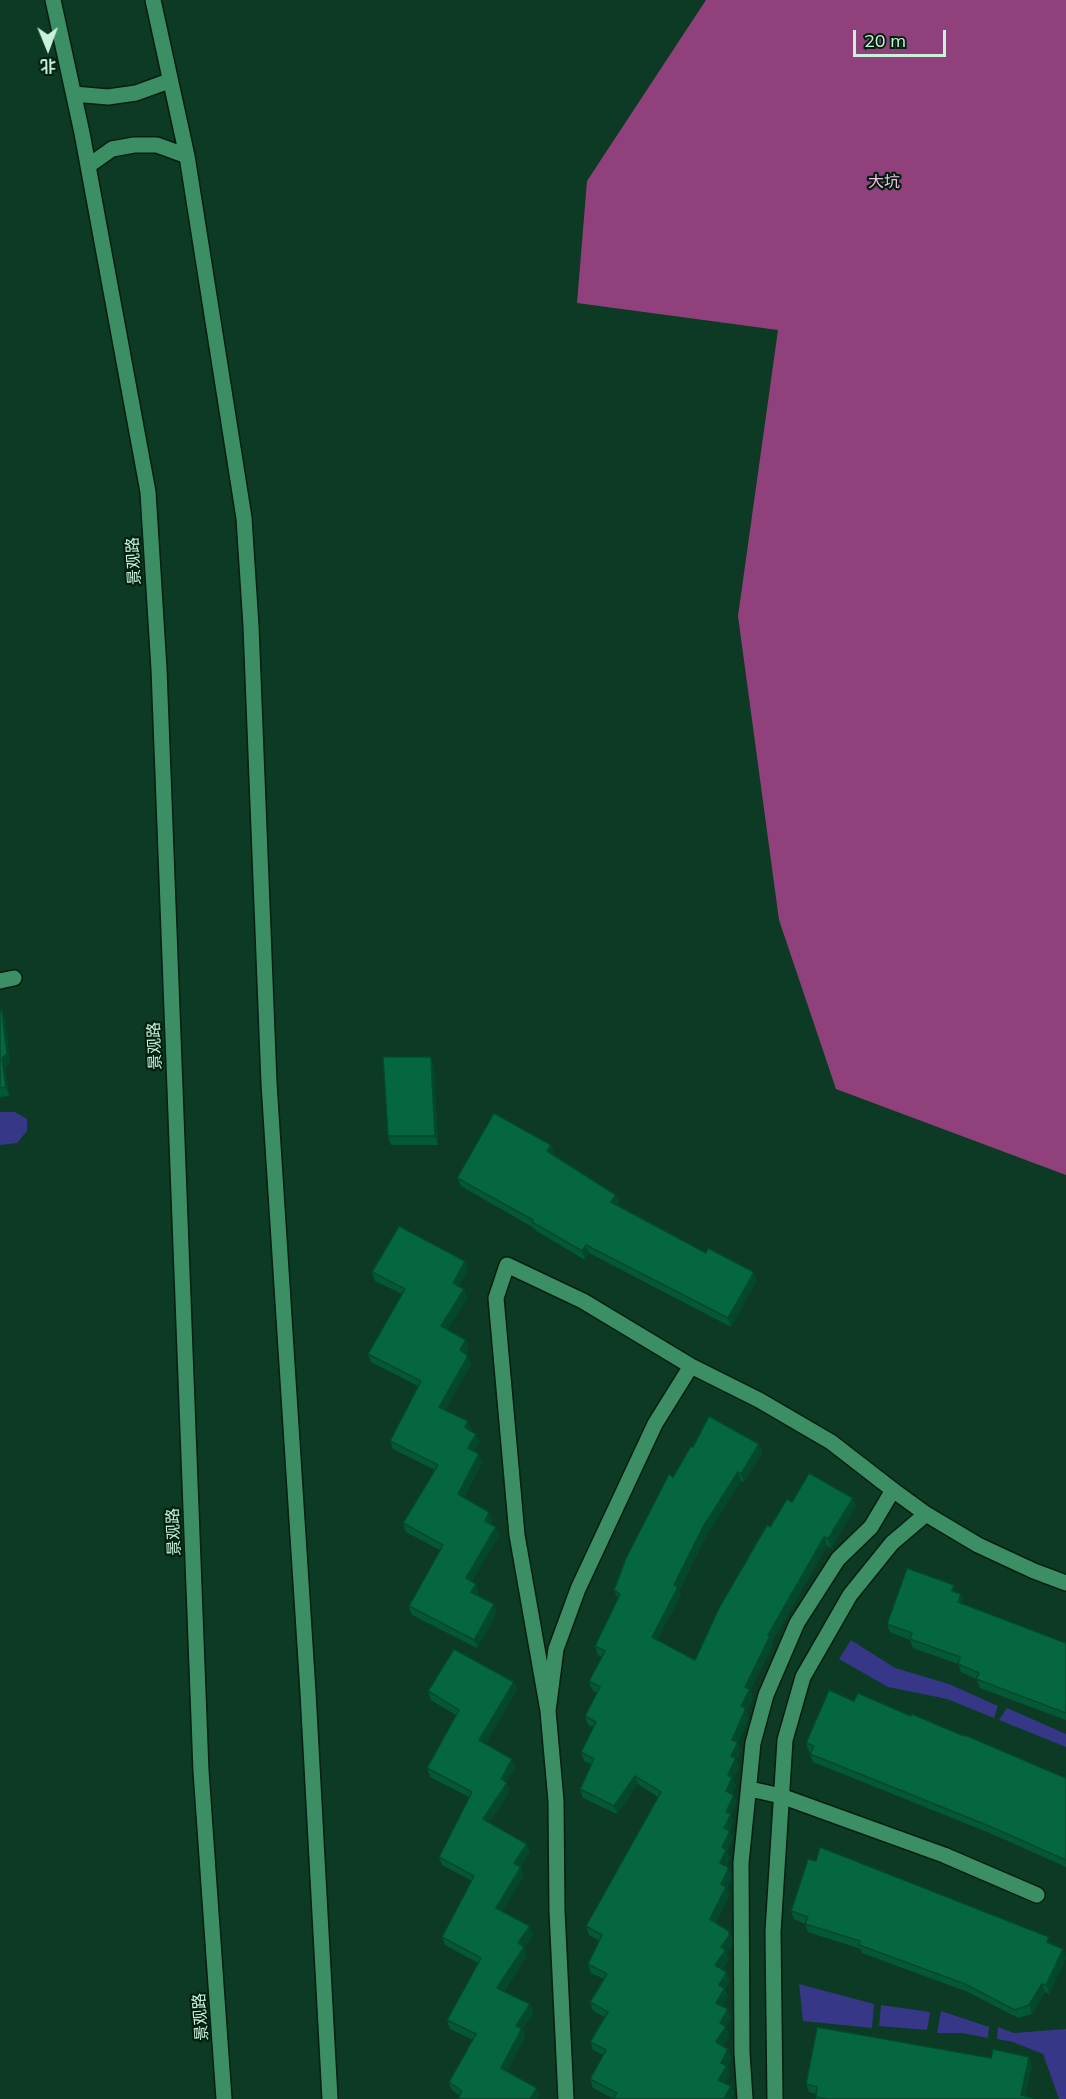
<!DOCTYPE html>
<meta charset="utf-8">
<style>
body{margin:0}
#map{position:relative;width:1066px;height:2099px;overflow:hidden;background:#0c3a24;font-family:Mulish,"Noto Sans SC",sans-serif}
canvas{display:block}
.north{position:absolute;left:18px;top:18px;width:60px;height:60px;-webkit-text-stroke:4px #00200f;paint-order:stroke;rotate:179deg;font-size:16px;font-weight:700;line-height:24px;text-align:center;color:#caf2da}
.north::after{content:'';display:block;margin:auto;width:21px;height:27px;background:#caf2da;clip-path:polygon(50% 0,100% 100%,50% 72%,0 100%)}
.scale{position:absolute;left:853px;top:30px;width:93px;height:27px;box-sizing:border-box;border:3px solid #caf2da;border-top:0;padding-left:8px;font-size:18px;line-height:21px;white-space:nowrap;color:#caf2da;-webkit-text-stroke:4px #00200f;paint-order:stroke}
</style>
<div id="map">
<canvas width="1066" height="2099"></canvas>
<div class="north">北</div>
<div class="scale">20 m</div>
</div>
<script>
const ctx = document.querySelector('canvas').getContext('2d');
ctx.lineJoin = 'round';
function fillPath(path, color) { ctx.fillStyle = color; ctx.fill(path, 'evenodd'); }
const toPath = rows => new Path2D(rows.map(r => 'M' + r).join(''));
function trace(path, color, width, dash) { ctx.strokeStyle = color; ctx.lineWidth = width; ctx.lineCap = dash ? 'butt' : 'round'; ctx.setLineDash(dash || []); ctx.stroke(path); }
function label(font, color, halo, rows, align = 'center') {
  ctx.font = font + ' Mulish,"Noto Sans SC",sans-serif'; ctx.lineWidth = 4.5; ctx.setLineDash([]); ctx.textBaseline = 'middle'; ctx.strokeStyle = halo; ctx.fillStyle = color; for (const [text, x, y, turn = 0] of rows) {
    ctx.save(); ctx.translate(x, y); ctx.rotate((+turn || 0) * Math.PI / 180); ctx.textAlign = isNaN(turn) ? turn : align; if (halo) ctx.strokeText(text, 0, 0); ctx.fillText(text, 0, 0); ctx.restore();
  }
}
fillPath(toPath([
 [706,0,1066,0,1066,1175,836,1089,779,920,738,616,778,330,577,303,587,181]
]), '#90417c');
fillPath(toPath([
 [0,1112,15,1112,27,1119,27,1131,17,1143,0,1145],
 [851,1640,895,1668,949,1684,998,1706,994,1718,947,1699,888,1687,839,1659],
 [1007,1708,1066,1734,1066,1747,999,1720],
 [799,1984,874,2004,872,2028,803,2021],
 [881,2005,930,2012,927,2030,879,2026],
 [941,2011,989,2027,988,2038,962,2033,937,2033],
 [998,2027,1014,2033,1066,2029,1066,2099,1059,2099,1043,2054,1013,2042,997,2039]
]), '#363786');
const minor = toPath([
 [0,981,14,978],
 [893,1490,926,1514,978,1545,1034,1571,1066,1583],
 [548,1711,517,1535,496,1298,507,1265,583,1301,691,1366,759,1400,831,1442,893,1490,871,1527,838,1559,797,1623,766,1695,753,1743,741,1863,742,2053,745,2099],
 [750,1789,781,1796,944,1855,1037,1895],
 [566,2099,557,1911,556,1801,548,1711,556,1649,578,1589,655,1424,691,1366],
 [775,2099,773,1932,785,1740,803,1677,850,1595,892,1543,926,1514]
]);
const tertiary = toPath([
 [53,0,82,133,148,492,159,669,201,1771,224,2099],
 [153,0,187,156,244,518,251,626,269,1083,308,1692,330,2099],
 [74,94,108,97,136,93,169,81],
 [88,166,112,149,134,145,157,145,187,156]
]);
trace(minor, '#041e11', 18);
trace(tertiary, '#041e11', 18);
trace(minor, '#3c8f64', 15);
trace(tertiary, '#3c8f64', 15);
fillPath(toPath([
 [2,1010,5,1019,10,1062,5,1067,9,1096,0,1097,0,1011],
 [431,1057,434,1066,438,1145,391,1145,388,1136],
 [551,1145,554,1153,553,1155,616,1195,619,1203,618,1205,757,1280,731,1327,589,1253,585,1260,535,1230,534,1228,461,1186,457,1178],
 [465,1261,468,1270,459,1286,464,1289,467,1298,447,1330,469,1349,466,1354,468,1356,471,1364,445,1410,476,1434,479,1442,474,1451,482,1462,464,1497,489,1512,492,1521,491,1524,499,1535,472,1581,476,1584,479,1592,477,1596,497,1613,477,1648,412,1615,409,1606,440,1550,406,1532,403,1523,435,1470,393,1449,390,1441,418,1386,371,1362,368,1354,402,1294,375,1281,372,1272],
 [759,1444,762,1453,744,1482,741,1481,706,1536,679,1591,681,1595,657,1640,695,1660,770,1527,792,1502,856,1506,831,1548,827,1546,772,1642,773,1644,750,1691,753,1698,747,1710,749,1717,738,1743,741,1751,736,1759,739,1767,733,1779,736,1786,732,1794,737,1803,731,1815,734,1822,730,1831,733,1839,727,1851,730,1858,726,1866,731,1875,731,1879,727,1888,729,1895,716,1922,729,1931,732,1939,732,1945,727,1953,729,1959,722,1969,730,1980,725,1989,728,1997,722,2006,728,2009,731,2018,726,2027,729,2036,723,2046,728,2049,732,2057,727,2066,730,2075,724,2083,731,2086,734,2095,614,2099,593,2088,590,2079,603,2055,593,2050,590,2042,605,2017,593,2011,590,2002,604,1979,591,1973,588,1964,600,1941,589,1935,586,1926,658,1797,638,1784,617,1814,583,1798,580,1789,591,1764,584,1761,581,1752,594,1727,588,1725,585,1716,597,1693,592,1690,589,1681,602,1657,598,1655,595,1646,618,1599,614,1590,673,1477,693,1447],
 [956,1593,964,1603,964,1604,1066,1643,1066,1720,980,1688,976,1679,961,1672,958,1664,913,1648,910,1640,890,1632,887,1624],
 [514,1682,517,1690,485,1744,512,1759,515,1767,506,1782,510,1791,489,1823,530,1852,520,1867,524,1876,502,1911,533,1935,524,1947,527,1956,504,1991,530,2004,533,2013,523,2029,525,2037,507,2071,540,2096,460,2096,452,2090,449,2082,473,2040,450,2029,447,2020,478,1963,445,1945,442,1937,472,1881,442,1865,439,1857,469,1797,430,1777,427,1768,456,1715,431,1700,428,1691],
 [854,1701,911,1716,1066,1778,1066,1867,992,1834,813,1762,810,1754,811,1752,809,1752,806,1743],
 [791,1911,1051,1944,1063,1949,1066,1958,1049,1994,1045,1992,1032,2014,1018,2018,968,1992,862,1953,861,1949,808,1932,805,1924,794,1919],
 [1032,2066,1025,2096,1032,2098,1032,2099,816,2099,816,2094,809,2092,806,2084]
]), '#035936');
fillPath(toPath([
 [2,1010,5,1019,10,1062,5,1067,9,1096,6,1087,2,1058],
 [431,1057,434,1066,438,1145,435,1136],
 [551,1145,554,1153,550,1160,547,1151],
 [616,1195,619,1203,615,1210,611,1202],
 [586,1245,589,1253,585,1260,582,1251],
 [465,1261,468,1270,456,1292,453,1283],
 [754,1272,757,1280,731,1327,728,1318],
 [464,1289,467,1298,444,1335,441,1326],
 [466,1340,469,1349,464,1359,460,1350],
 [468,1356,471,1364,442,1415,439,1407],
 [468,1421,472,1430,468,1435,465,1427],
 [476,1434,479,1442,471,1457,468,1448],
 [759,1444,762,1453,744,1482,741,1474],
 [479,1454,482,1462,462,1502,458,1494],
 [738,1472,741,1481,706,1536,679,1591,681,1595,655,1645,652,1637,674,1585,703,1527],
 [853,1498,856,1506,831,1548,828,1539],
 [489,1512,492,1521,488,1529,485,1521],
 [496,1527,499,1535,469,1587,466,1578],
 [824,1537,827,1546,772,1642,773,1644,750,1691,753,1698,747,1710,749,1717,738,1743,741,1751,736,1759,739,1767,733,1779,736,1786,729,1799,726,1791,732,1740,741,1706,745,1687,768,1635],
 [476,1584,479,1592,474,1601,471,1592],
 [961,1594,964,1603,961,1610,958,1602],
 [494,1604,497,1613,477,1648,474,1640],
 [514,1682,517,1690,483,1749,479,1740],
 [512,1759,515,1767,504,1787,501,1779],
 [635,1776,638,1784,617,1814,614,1806],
 [507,1783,510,1791,486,1828,483,1819],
 [734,1795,737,1803,731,1815,734,1822,730,1831,733,1839,727,1851,730,1858,723,1872,720,1863,726,1812],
 [527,1844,530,1852,517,1872,514,1863],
 [521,1867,524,1876,499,1916,496,1908],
 [728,1867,731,1875,731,1879,727,1888,729,1895,713,1927,710,1919,721,1884],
 [530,1926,533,1935,521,1952,518,1943],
 [729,1931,732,1939,732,1945,727,1953,729,1959,718,1974,715,1965],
 [524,1947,527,1956,500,1996,497,1988],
 [1063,1949,1066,1958,1049,1994,1046,1985],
 [727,1972,730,1980,725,1989,728,1997,719,2011,716,2003,719,1985],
 [1042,1984,1045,1992,1032,2014,1029,2005],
 [530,2004,533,2013,523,2029,525,2037,504,2076,501,2068,516,2026],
 [728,2009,731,2018,723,2032,720,2023],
 [726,2027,729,2036,720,2051,716,2042],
 [728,2049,732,2057,727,2067,730,2075,721,2089,718,2080,721,2063],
 [1029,2057,1032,2066,1025,2099,1021,2095],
 [731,2086,734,2095,731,2099,724,2099],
 [537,2088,540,2096,538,2099,530,2099]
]), '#03482c');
const building = toPath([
 [2,1010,7,1054,2,1058,6,1087,0,1088,0,1011,2,1010],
 [383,1057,431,1057,435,1136,388,1136,383,1057],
 [494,1113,551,1145,547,1151,616,1195,611,1202,706,1253,708,1248,754,1272,728,1318,586,1245,582,1251,532,1222,533,1220,457,1178,494,1113],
 [399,1226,465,1261,453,1283,464,1289,441,1326,466,1340,460,1350,468,1356,439,1407,468,1421,465,1427,476,1434,468,1448,479,1454,458,1494,489,1512,485,1521,496,1527,466,1578,476,1584,471,1592,494,1604,474,1640,409,1606,443,1545,403,1523,438,1465,390,1441,421,1381,368,1354,405,1289,372,1272,399,1226],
 [709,1416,759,1444,741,1474,738,1472,703,1527,674,1585,678,1587,652,1637,695,1660,720,1606,767,1525,770,1527,787,1499,792,1502,809,1473,853,1498,828,1539,824,1537,768,1635,770,1636,745,1687,750,1689,741,1706,746,1708,732,1740,738,1742,731,1756,736,1758,728,1775,732,1778,726,1791,734,1795,726,1812,731,1814,724,1828,730,1831,722,1847,726,1850,720,1863,728,1867,728,1870,721,1884,726,1887,710,1919,729,1931,729,1936,721,1947,726,1950,715,1965,727,1972,719,1985,725,1988,716,2003,728,2009,720,2023,726,2027,716,2042,728,2049,721,2063,727,2066,718,2080,731,2086,724,2099,613,2099,617,2093,590,2079,606,2050,590,2042,608,2012,590,2002,607,1974,588,1964,602,1935,586,1926,661,1792,635,1776,614,1806,580,1789,594,1759,581,1752,596,1722,585,1716,600,1687,589,1681,605,1651,595,1646,620,1594,614,1590,626,1558,669,1474,673,1477,691,1446,693,1447,709,1416],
 [907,1568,954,1585,952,1591,961,1594,958,1602,1066,1643,1066,1713,976,1679,979,1673,958,1664,960,1657,910,1639,912,1633,887,1624,907,1568],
 [454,1649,514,1682,479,1740,512,1759,501,1779,507,1783,483,1819,527,1844,514,1863,521,1867,496,1908,530,1926,518,1943,524,1947,497,1988,530,2004,516,2026,522,2028,501,2068,537,2088,530,2099,458,2099,462,2091,449,2082,476,2034,447,2020,481,1958,442,1937,474,1876,439,1857,472,1792,427,1768,459,1710,428,1691,454,1649],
 [829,1690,854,1701,858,1693,911,1716,912,1714,964,1736,965,1735,1066,1778,1066,1860,989,1826,810,1754,814,1746,806,1743,829,1690],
 [820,1847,1049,1937,1047,1942,1063,1949,1046,1985,1042,1984,1029,2005,1015,2010,965,1984,859,1945,860,1941,805,1924,808,1917,791,1911,808,1859,816,1861,820,1847],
 [817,2027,991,2058,993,2049,1029,2057,1021,2095,1032,2098,1032,2099,827,2099,816,2097,817,2087,806,2084,817,2027]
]);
fillPath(building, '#04673f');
trace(building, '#03482c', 1.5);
label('16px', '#fbb9e6', '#00200f', [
 ["大坑",884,182]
]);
label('16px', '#caf2da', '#00200f', [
 ["景观路",134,561,-93],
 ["景观路",155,1046,-92],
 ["景观路",174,1532,-92],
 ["景观路",201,2017,-94]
]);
</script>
